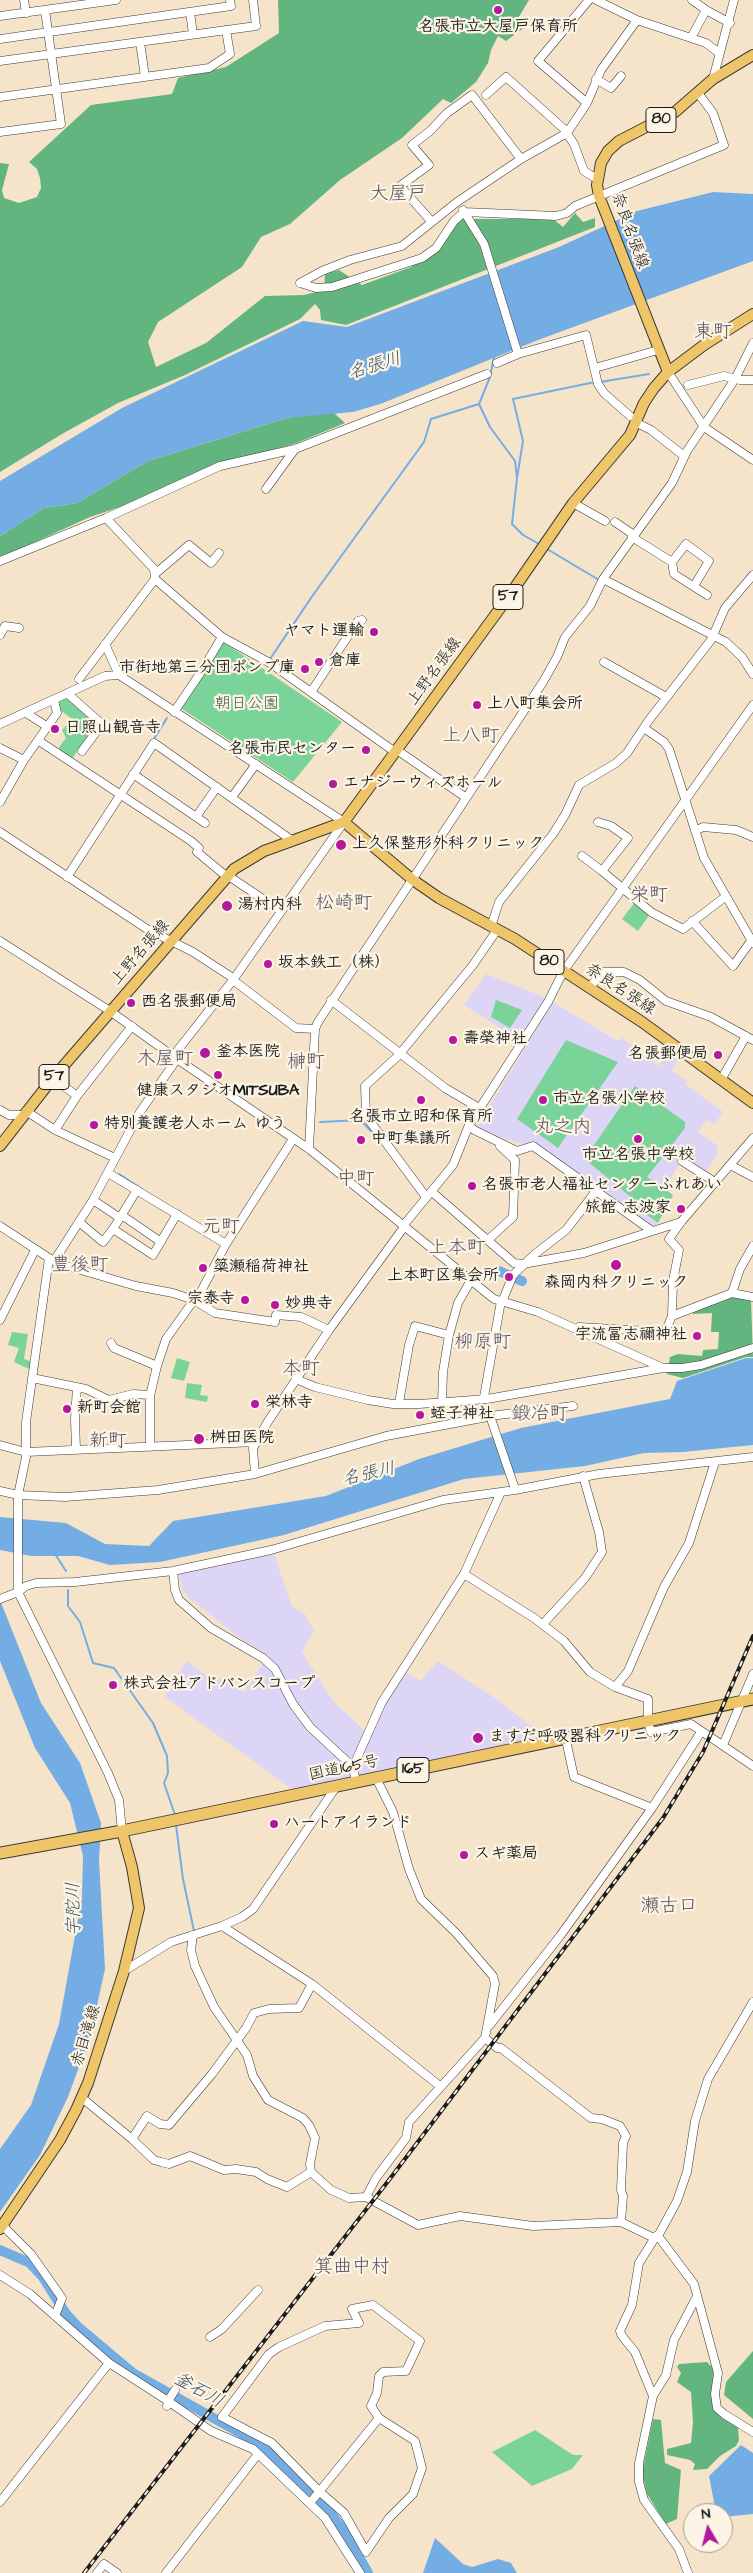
<!DOCTYPE html>
<meta charset="utf-8">
<style>
body{margin:0}
#map{position:relative;width:753px;height:2573px;overflow:hidden;background:#f6e4ca;font-family:"Architects Daughter",sans-serif}
canvas{display:block}
.north{position:absolute;left:683px;top:2503px;width:50px;height:50px;box-sizing:border-box;background:#fcf5e5;border:1px solid #a29e95;border-radius:50%;rotate:352deg;font-size:14px;font-weight:700;line-height:20px;text-align:center;color:#1c1c1c}
.north::after{content:'';display:block;margin:auto;width:18px;height:22px;background:#b5179e;clip-path:polygon(50% 0,100% 100%,50% 72%,0 100%)}
</style>
<div id="map">
<canvas width="753" height="2573"></canvas>
<div class="north">N</div>
</div>
<script>
const ctx = document.querySelector('canvas').getContext('2d');
ctx.lineJoin = 'round';
function fillPath(path, color) { ctx.fillStyle = color; ctx.fill(path, 'evenodd'); }
const toPath = rows => new Path2D(rows.map(r => 'M' + r).join(''));
function trace(path, color, width, dash) { ctx.strokeStyle = color; ctx.lineWidth = width; ctx.lineCap = dash ? 'butt' : 'round'; ctx.setLineDash(dash || []); ctx.stroke(path); }
function label(font, color, halo, rows, align = 'center') {
  ctx.font = font + ' "Architects Daughter","Klee One",sans-serif'; ctx.lineWidth = 4.5; ctx.setLineDash([]); ctx.textBaseline = 'middle'; ctx.strokeStyle = halo; ctx.fillStyle = color; for (const [text, x, y, turn = 0] of rows) {
    ctx.save(); ctx.translate(x, y); ctx.rotate((+turn || 0) * Math.PI / 180); ctx.textAlign = isNaN(turn) ? turn : align; if (halo) ctx.strokeText(text, 0, 0); ctx.fillText(text, 0, 0); ctx.restore();
  }
}
fillPath(toPath([
 [486,974,544,997,544,1002,518,1039,464,1005],
 [553,1002,618,1041,622,1038,659,1066,670,1050,680,1057,671,1070,687,1081,685,1084,723,1112,715,1124,706,1120,698,1132,718,1146,716,1150,718,1153,706,1171,683,1157,665,1189,673,1195,655,1227,651,1228,555,1160,534,1141,524,1144,494,1136,476,1128],
 [274,1554,292,1607,305,1614,314,1631,302,1652,333,1701,370,1736,385,1703,404,1671,420,1681,438,1661,501,1702,543,1736,293,1790,165,1697,168,1686,187,1661,212,1680,222,1679,244,1693,268,1655,240,1638,189,1598,183,1591,179,1574]
]), '#dcd5f6');
fillPath(toPath([
 [222,641,342,722,293,782,179,707,213,659],
 [67,696,97,724,71,760,60,752,59,747,66,738,62,730,72,719,60,710,57,700],
 [635,902,650,914,638,931,622,919],
 [496,1000,522,1010,510,1028,491,1017],
 [566,1040,618,1062,558,1148,517,1119],
 [635,1086,685,1122,685,1128,647,1177,673,1195,658,1223,630,1202,632,1198,587,1161,587,1155],
 [12,1332,28,1334,24,1359,33,1362,31,1370,14,1362,19,1348,8,1345],
 [177,1358,190,1362,184,1381,171,1378],
 [187,1383,202,1385,200,1395,208,1396,207,1402,185,1398],
 [535,2430,573,2455,583,2455,572,2469,532,2486,492,2452]
]), '#7ad398');
fillPath(toPath([
 [278,0,529,0,517,20,525,27,506,41,498,36,491,50,488,63,476,82,451,103,443,99,402,138,340,180,290,224,261,237,242,267,158,322,148,342,156,367,206,343,265,296,304,295,324,290,325,274,339,270,362,285,411,267,461,219,553,219,563,227,575,213,583,222,595,218,595,227,346,325,321,320,320,310,315,304,300,319,185,375,118,403,62,434,0,472,0,163,9,164,2,190,4,198,19,203,37,197,41,188,40,178,37,169,29,162,91,105,172,94,178,78,226,67,279,33],
 [321,413,334,413,345,423,294,444,220,464,135,502,90,517,0,558,0,536,44,508,77,503,148,461,287,418],
 [731,1296,751,1300,753,1357,746,1357,683,1378,667,1374,670,1357,678,1354,702,1356,703,1350,718,1349,719,1332,711,1332,712,1313,693,1314,694,1310],
 [753,2351,753,2419,724,2395,726,2382],
 [707,2362,713,2368,713,2401,738,2427,739,2440,736,2446,720,2456,707,2469,693,2470,695,2464,690,2460,667,2455,667,2449,691,2443,693,2422,691,2392,677,2382,681,2373,677,2367,679,2364],
 [653,2419,661,2420,665,2463,681,2470,677,2519,666,2524,647,2494,642,2473]
]), '#63b580');
fillPath(toPath([
 [713,192,753,194,753,261,538,340,383,403,353,412,287,418,148,461,77,503,44,508,0,536,0,481,122,408,303,321,347,327,559,247,637,211],
 [746,1358,753,1358,753,1445,683,1452,644,1453,585,1466,464,1479,284,1535,160,1562,110,1565,78,1556,31,1556,0,1550,0,1517,66,1523,105,1544,149,1546,173,1521,326,1496,419,1459,521,1428,670,1399,677,1381],
 [0,1600,41,1703,80,1763,101,1823,99,1860,105,1969,90,2037,68,2097,40,2155,0,2212,0,2149,31,2105,59,2024,82,1897,83,1856,70,1803,35,1748,0,1661],
 [741,2445,753,2453,753,2514,723,2517,723,2513,716,2513,709,2476],
 [435,2538,463,2564,472,2567,498,2559,511,2563,517,2573,423,2573]
]), '#73ade3');
trace(toPath([
 [600,382,649,374],
 [479,404,490,427,515,461,517,478,512,524,523,535,539,544],
 [517,478,523,441,513,399,595,382],
 [547,549,599,580],
 [270,659,313,595,424,442,431,419,479,404,490,377,494,357],
 [152,742,167,718],
 [320,1122,360,1120,378,1138],
 [119,1174,142,1189],
 [55,1554,66,1571],
 [68,1590,68,1606,80,1622,93,1663,114,1668,153,1723,167,1756,168,1773,164,1783,175,1815],
 [176,1825,183,1879,194,1931]
]), '#73ade3', 2);
trace(toPath([
 [499,1271,522,1281],
 [0,2250,30,2263,43,2277,66,2314,77,2326,133,2373,260,2444,329,2511,345,2532,368,2573]
]), '#73ade3', 10);
const minor = toPath([
 [24,0,26,13],
 [596,0,637,20],
 [692,0,706,10,730,23],
 [190,12,193,34],
 [0,16,116,0],
 [691,38,706,10],
 [0,39,231,6,230,0],
 [140,42,145,77],
 [0,61,256,26,253,0],
 [596,79,611,88,621,76],
 [713,79,734,0],
 [486,95,506,77,564,129,574,144,584,171,597,179],
 [0,97,209,68,230,54,226,30],
 [587,103,538,61,589,0],
 [0,132,61,124,45,10],
 [463,210,484,244,518,354],
 [431,221,400,186,429,165,412,145,430,131,447,113,472,95,521,159],
 [300,283,322,271,350,260,402,246,457,202,521,159,567,133,587,103,601,70,637,20,706,43,719,53],
 [300,283,316,288,332,287,422,258,436,248,454,221,464,212,556,216,567,213,575,206,724,145,713,113,698,93],
 [497,363,518,354,586,335,598,384,604,393,630,416],
 [595,368,658,350],
 [668,372,704,427,753,460],
 [688,385,724,376,740,380,753,380],
 [635,422,651,430,684,456],
 [266,489,295,449],
 [573,503,605,521],
 [615,522,634,535],
 [632,537,672,562,674,574,707,595],
 [0,561,106,518,220,466,295,449,487,374],
 [672,562,686,544,709,561,694,586],
 [155,574,189,545,211,563,219,553],
 [155,579,222,637,270,663,395,752],
 [603,579,726,642,742,657,753,674],
 [0,635,5,626,19,628],
 [105,644,119,675,344,822,233,980,173,1056],
 [604,662,666,697],
 [79,679,155,579,154,569,106,518],
 [311,692,358,621,362,620],
 [68,694,102,724,82,751],
 [174,712,201,672,222,637],
 [26,713,48,727],
 [0,724,105,676,119,675],
 [644,728,664,742,669,749,704,858,753,943],
 [39,741,191,841,199,848,197,852,226,876],
 [0,748,24,760],
 [397,750,465,797],
 [133,774,205,823],
 [232,797,256,764],
 [0,802,24,760,57,713,54,700],
 [196,817,217,787],
 [598,822,611,826,628,838,602,871,651,912,683,929,725,897],
 [695,831,703,827,736,830,753,837],
 [0,832,147,929,193,952,233,978],
 [582,856,602,871],
 [227,875,281,911],
 [67,877,154,743,290,839],
 [692,921,733,966,751,941],
 [491,927,499,902,553,834,565,815,579,785,616,763,627,753,649,720,711,640,725,608,753,575],
 [0,941,110,1011,177,1059,309,1149,494,1299,538,1312,663,1368],
 [233,980,296,1028,315,1029],
 [589,988,603,972,624,972,640,980,666,1001,711,1017,753,1040],
 [331,1000,445,1088,479,1108],
 [53,1078,77,1096,132,1026],
 [721,1080,746,1036],
 [0,1110,9,1115,23,1115],
 [26,1111,55,1130,115,1158],
 [469,1125,474,1130,517,1151,533,1146,652,1231],
 [55,1130,77,1096],
 [309,1149,315,1029,318,1022,543,682,557,657,565,637,590,606,603,579,672,483,687,451,735,379,753,343],
 [682,1161,715,1182],
 [730,1165,753,1177],
 [108,1173,226,1244],
 [432,1192,514,1263,523,1264,584,1253,681,1222],
 [426,1197,366,1116,365,1086,398,1056,473,965,497,930],
 [93,1200,120,1218],
 [123,1216,161,1242],
 [79,1222,103,1242,113,1229,153,1255,177,1214],
 [0,1226,49,1258,63,1265,136,1286,173,1293,194,1300,215,1313,275,1322,276,1315,301,1317,329,1330],
 [403,1226,453,1165,469,1125,548,1002,563,972,753,705],
 [113,1229,137,1190],
 [489,1239,513,1217,515,1160,500,1146],
 [49,1258,26,1422,26,1457,18,1495,18,1592,108,1773,119,1800,122,1831],
 [54,1261,93,1200,140,1112,177,1059],
 [732,1293,740,1269,753,1246],
 [196,1301,226,1244,293,1139],
 [502,1302,513,1275,535,1254,566,1230,596,1191],
 [672,1316,732,1293,753,1297],
 [0,1320,35,1250],
 [579,1327,665,1332,672,1316,673,1281,679,1250,669,1239,681,1222,753,1138],
 [449,1335,458,1303,471,1280],
 [111,1343,114,1348,157,1366],
 [32,1378,86,1389,109,1400,133,1394,150,1395],
 [296,1379,315,1387,368,1400,393,1404,419,1404,487,1399,663,1368,682,1368,701,1365,753,1348],
 [484,1397,501,1301],
 [399,1403,409,1345,415,1326,449,1335,443,1372,442,1403],
 [0,1445,26,1452,256,1442],
 [150,1447,150,1396,157,1366,166,1339,194,1300],
 [76,1450,75,1419,77,1387],
 [255,1474,386,1436,498,1415,573,1406],
 [0,1491,18,1495,65,1497,158,1490,255,1474,253,1448,267,1423,329,1330,404,1227],
 [173,1571,175,1590,179,1600,211,1628,263,1658,275,1669,293,1704,310,1727,353,1767,356,1782],
 [464,1574,534,1618,564,1641,590,1672,615,1687,648,1699,648,1722,651,1732,691,1724,753,1766],
 [0,1599,18,1592,26,1586,36,1583,75,1582,173,1571,271,1550,443,1500,515,1490,599,1474,753,1457],
 [543,1624,585,1578,602,1552,599,1532,583,1476],
 [615,1687,628,1671,664,1587,689,1543,715,1462],
 [566,1740,574,1777,652,1808],
 [723,1745,753,1674],
 [353,1767,382,1702,464,1574,501,1492],
 [222,1926,312,1984,441,2087],
 [193,1935,191,1950,195,1966,214,2007,247,2055,253,2076,268,2100,303,2118,309,2125,315,2138,310,2164,311,2172,331,2190,349,2198,366,2197,418,2225,460,2216,533,2226,621,2222,654,2238],
 [124,1971,171,1942,222,1926,242,1917,253,1909,336,1787],
 [753,2002,708,2079,695,2121,687,2172,677,2201,658,2236,694,2284,718,2373,715,2394,717,2408,724,2414,753,2432],
 [489,2026,560,1936,652,1808,701,1732],
 [485,2038,497,2048,501,2048,591,2118,602,2119,620,2126,626,2136,623,2143,621,2190,623,2196,621,2222],
 [82,2098,132,2139,154,2160,161,2162,169,2164,190,2156,224,2170,236,2169,256,2172,267,2179,287,2187,311,2172],
 [132,2139,147,2116,160,2124,169,2125,212,2074,246,2028,254,2013,269,2009,299,2008,312,1984],
 [366,2197,376,2178,406,2138,409,2122,485,2038,495,1984,493,1976,457,1934,421,1899,409,1869,393,1812,376,1778],
 [3,2226,31,2254,62,2298,55,2316],
 [0,2275,30,2294,109,2363,168,2401,167,2406],
 [373,2305,420,2341,406,2371,383,2372,379,2376,377,2393,371,2406,379,2418,415,2441,422,2468,413,2494,389,2518,366,2552,344,2513,320,2492,272,2443,222,2417,269,2354,279,2347,325,2326,359,2323,352,2309,373,2305],
 [210,2337,222,2329,258,2290],
 [175,2390,168,2401,211,2431,253,2449,325,2518,360,2573],
 [653,2396,635,2352,622,2336,620,2331,632,2305,639,2263,656,2236],
 [0,2502,109,2363],
 [310,2503,379,2418],
 [97,2573,104,2564,117,2573],
 [166,2573,258,2454],
 [688,2573,679,2549,644,2500,639,2482,639,2463,653,2396,666,2375,674,2340,697,2296]
]);
const major = toPath([
 [668,372,599,196,597,185,601,163,608,151,619,141,675,112,713,79,753,55],
 [344,822,413,880,439,898,515,939,642,1022,753,1103],
 [0,1146,53,1078,234,869,264,851,344,822,509,596,573,503,630,435,644,403,654,388,668,372,704,345,753,314],
 [0,2229,60,2140,76,2110,88,2083,124,1971,139,1908,132,1867,122,1831]
]);
const highway = toPath([
 [0,1853,122,1831,753,1699]
]);
trace(minor, '#3d3a36', 9);
trace(major, '#3d3a36', 12);
trace(highway, '#3d3a36', 13);
trace(minor, '#fff', 8);
trace(major, '#eec569', 10);
trace(highway, '#eec569', 11);
const rail = toPath([
 [84,2573,389,2180,663,1818,703,1752,753,1636]
]);
trace(rail, '#1c1c1c', 4);
trace(rail, '#fcf5e5', 2, [5.5]);
const minorBridge = toPath([
 [489,1413,514,1486]
]);
trace(minorBridge, '#3d3a36', 9, []);
trace(minorBridge, '#fff', 8);
for (const [x, y, r, color] of [
 [498,10,5,"#b5179e"],
 [374,632,5,"#b5179e"],
 [319,662,5,"#b5179e"],
 [305,669,5,"#b5179e"],
 [477,705,5,"#b5179e"],
 [55,729,5,"#b5179e"],
 [366,750,5,"#b5179e"],
 [333,784,5,"#b5179e"],
 [341,845,6,"#b5179e"],
 [227,906,6,"#b5179e"],
 [268,964,5,"#b5179e"],
 [131,1003,5,"#b5179e"],
 [453,1040,5,"#b5179e"],
 [205,1053,6,"#b5179e"],
 [718,1055,5,"#b5179e"],
 [218,1075,5,"#b5179e"],
 [421,1100,5,"#b5179e"],
 [543,1100,5,"#b5179e"],
 [94,1125,5,"#b5179e"],
 [638,1139,5,"#b5179e"],
 [361,1140,5,"#b5179e"],
 [472,1186,5,"#b5179e"],
 [681,1209,5,"#b5179e"],
 [616,1265,6,"#b5179e"],
 [203,1268,5,"#b5179e"],
 [509,1277,5,"#b5179e"],
 [245,1300,5,"#b5179e"],
 [275,1305,5,"#b5179e"],
 [697,1336,5,"#b5179e"],
 [255,1404,5,"#b5179e"],
 [67,1409,5,"#b5179e"],
 [420,1415,5,"#b5179e"],
 [199,1439,6,"#b5179e"],
 [113,1685,5,"#b5179e"],
 [478,1738,6,"#b5179e"],
 [274,1824,5,"#b5179e"],
 [464,1855,5,"#b5179e"]
]) { const dot = new Path2D(); dot.arc(x, y, r, 0, 2 * Math.PI); ctx.fillStyle = color; ctx.fill(dot); trace(dot, '#fcf5e5', 2); }
for (const [x, y, w] of [
 [661,120,30],
 [508,597,30],
 [549,962,30],
 [54,1077,30],
 [413,1770,32]
]) { const box = new Path2D(); box.roundRect(x - w / 2, y - 12.5, w, 25, 4); ctx.fillStyle = '#fcf5e5'; ctx.fill(box); trace(box, '#1c1c1c', 1); }
label('bold 15px', '#1c1c1c', null, [
 ["80",661,120],
 ["57",508,597],
 ["80",549,962],
 ["57",54,1077],
 ["165",413,1770]
]);
label('bold 16px', '#1c1c1c', '#fcf5e5', [
 ["名張市立大屋戸保育所",498,28,"center"],
 ["ヤマト運輸",364,632,"right"],
 ["倉庫",329,662],
 ["市街地第三分団ポンプ庫",295,669,"right"],
 ["上八町集会所",487,705],
 ["日照山観音寺",65,729],
 ["名張市民センター",356,750,"right"],
 ["エナジーウィズホール",343,784],
 ["上久保整形外科クリニック",352,845],
 ["湯村内科",238,906],
 ["坂本鉄工（株）",278,964],
 ["西名張郵便局",141,1003],
 ["壽榮神社",463,1040],
 ["釜本医院",216,1053],
 ["名張郵便局",708,1055,"right"],
 ["健康スタジオMITSUBA",218,1092,"center"],
 ["市立名張小学校",553,1100],
 ["名張市立昭和保育所",421,1118,"center"],
 ["特別養護老人ホーム ゆう",104,1125],
 ["中町集議所",371,1140],
 ["市立名張中学校",638,1156,"center"],
 ["名張市老人福祉センターふれあい",482,1186],
 ["旅館 志波家",671,1209,"right"],
 ["簗瀬稲荷神社",213,1268],
 ["上本町区集会所",499,1277,"right"],
 ["森岡内科クリニック",616,1284,"center"],
 ["宗泰寺",235,1300,"right"],
 ["妙典寺",285,1305],
 ["宇流冨志禰神社",687,1336,"right"],
 ["栄林寺",265,1404],
 ["新町会館",77,1409],
 ["蛭子神社",430,1415],
 ["桝田医院",210,1439],
 ["株式会社アドバンスコープ",123,1685],
 ["ますだ呼吸器科クリニック",489,1738],
 ["ハートアイランド",284,1824],
 ["スギ薬局",474,1855]
], 'left');
label('16px', '#1c1c1c', '#fcf5e5', [
 ["奈良名張線",629,231,70],
 ["上野名張線",435,672,-54],
 ["上野名張線",141,953,-49],
 ["奈良名張線",620,990,33],
 ["国道165号",344,1769,-12],
 ["赤目滝線",87,2036,-73]
]);
label('16px', '#3d5c47', '#fcf5e5', [
 ["朝日公園",247,705]
]);
label('italic 18px', '#3f566c', '#fcf5e5', [
 ["名張川",375,367,-17],
 ["名張川",369,1475,-13],
 ["宇陀川",75,1909,-91],
 ["釜石川",198,2391,29]
]);
label('19px', '#595060', '#fcf5e5', [
 ["大屋戸",398,195],
 ["東町",713,333],
 ["上八町",471,737],
 ["栄町",649,896],
 ["松崎町",344,904],
 ["木屋町",165,1060],
 ["榊町",306,1063],
 ["丸之内",563,1128],
 ["中町",356,1180],
 ["元町",221,1228],
 ["上本町",457,1249],
 ["豊後町",80,1266],
 ["柳原町",483,1343],
 ["本町",301,1370],
 ["鍛冶町",540,1415],
 ["新町",108,1442],
 ["瀬古口",669,1907],
 ["箕曲中村",352,2268]
]);
</script>
